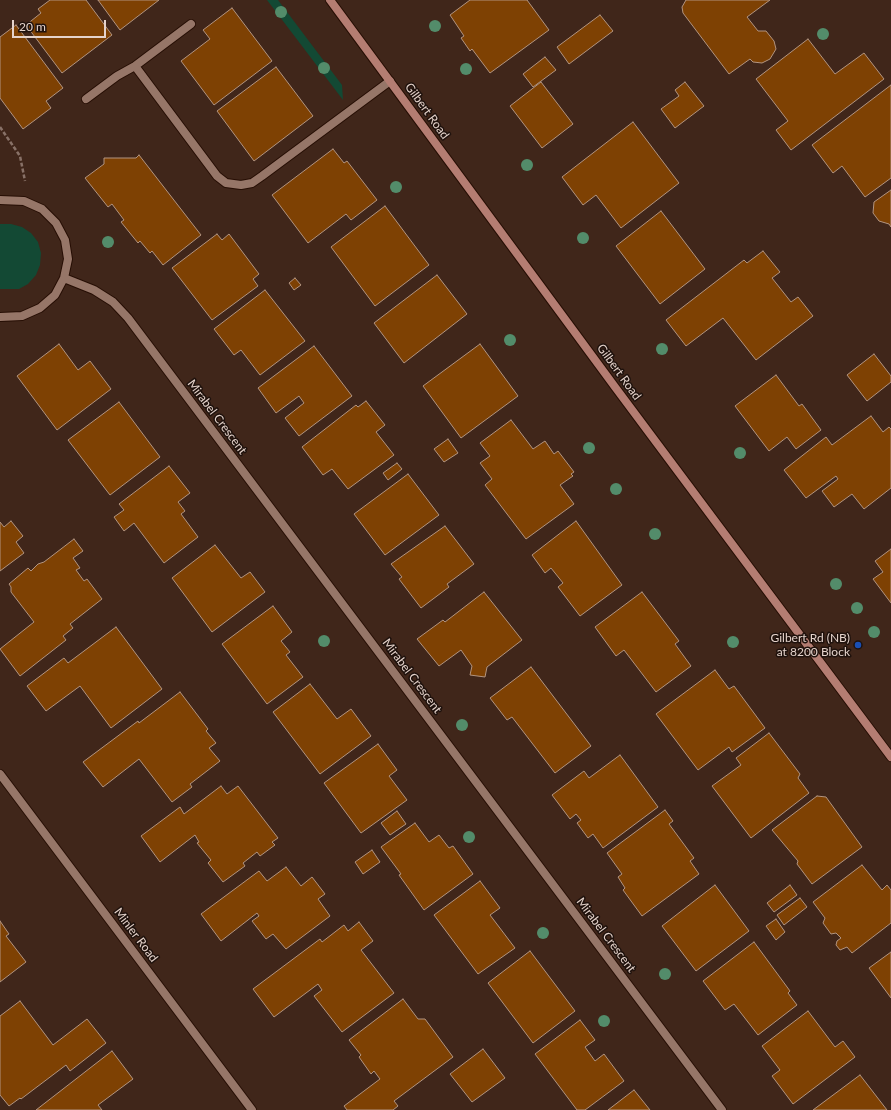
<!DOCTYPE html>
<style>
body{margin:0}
#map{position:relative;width:891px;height:1110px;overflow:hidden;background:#40261a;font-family:Lato,sans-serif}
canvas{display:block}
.scale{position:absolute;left:12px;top:20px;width:94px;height:18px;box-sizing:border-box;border:2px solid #e5d3cb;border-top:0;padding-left:5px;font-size:12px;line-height:14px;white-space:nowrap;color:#e5d3cb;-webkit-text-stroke:3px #1f120d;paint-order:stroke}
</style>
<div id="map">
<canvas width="891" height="1110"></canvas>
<div class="scale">20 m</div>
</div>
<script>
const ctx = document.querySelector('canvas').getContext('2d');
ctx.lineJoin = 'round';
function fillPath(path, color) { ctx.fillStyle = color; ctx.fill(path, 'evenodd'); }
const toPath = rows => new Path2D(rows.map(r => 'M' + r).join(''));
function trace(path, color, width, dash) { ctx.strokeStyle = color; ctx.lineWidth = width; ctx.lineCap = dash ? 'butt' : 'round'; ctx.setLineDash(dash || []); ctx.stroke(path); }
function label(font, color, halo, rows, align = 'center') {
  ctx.font = font + ' Lato,sans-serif'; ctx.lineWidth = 3; ctx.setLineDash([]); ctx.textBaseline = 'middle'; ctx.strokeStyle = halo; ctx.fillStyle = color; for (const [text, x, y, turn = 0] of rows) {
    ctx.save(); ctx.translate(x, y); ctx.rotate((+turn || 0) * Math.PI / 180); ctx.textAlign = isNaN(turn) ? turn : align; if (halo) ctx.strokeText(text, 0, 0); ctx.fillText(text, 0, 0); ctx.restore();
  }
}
fillPath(toPath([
 [267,0,278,0,342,85,343,100],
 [0,224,11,224,22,227,31,233,38,242,41,253,40,265,36,275,28,284,19,289,0,289]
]), '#134934');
const building = toPath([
 [50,0,86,0,112,35,62,73,26,25,41,13,38,9,50,0],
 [98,0,159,0,120,30,98,0],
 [470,0,527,0,549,30,490,73,472,49,470,51,461,38,464,36,450,15,470,0],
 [686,0,770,0,747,17,758,31,766,31,774,41,776,49,770,59,762,63,753,62,750,59,729,74,683,13,682,7,686,0],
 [232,8,272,61,214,105,181,61,210,39,203,30,232,8],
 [600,15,613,31,569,64,557,47,600,15],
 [16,25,63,88,46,101,51,108,23,129,0,98,0,37,16,25],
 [808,39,835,74,864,53,884,79,791,150,776,130,788,121,756,79,808,39],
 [545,57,556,70,533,87,523,74,545,57],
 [276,67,313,116,254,161,217,111,276,67],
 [541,82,573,124,542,148,510,106,541,82],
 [685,82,704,106,675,128,661,109,679,96,675,90,685,82],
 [891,85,891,178,865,197,842,166,833,173,812,145,891,85],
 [633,122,679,183,621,228,596,195,583,205,562,177,633,122],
 [333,149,344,163,347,161,377,200,351,220,346,214,308,243,272,195,333,149],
 [139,155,201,235,163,265,152,251,150,253,140,241,138,243,121,222,124,220,112,204,108,207,85,178,104,164,104,158,136,158,139,155],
 [891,190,891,227,889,224,879,221,873,213,874,202,891,190],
 [385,206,429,265,375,306,331,247,385,206],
 [661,211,705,269,660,304,616,246,661,211],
 [217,234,222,240,229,234,259,274,253,279,258,286,212,320,172,268,217,234],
 [763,251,780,272,772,278,791,302,798,297,813,316,756,360,723,318,686,346,666,320,744,260,747,263,763,251],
 [437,275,467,314,404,363,374,323,437,275],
 [295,278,301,285,294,290,289,283,295,278],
 [265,290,305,341,260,375,241,350,234,355,214,329,265,290],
 [59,344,78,370,90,361,111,389,57,430,17,376,59,344],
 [480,344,518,396,461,438,423,386,480,344],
 [314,346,352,396,299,436,285,418,304,403,299,396,276,413,258,388,314,346],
 [874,354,891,376,891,382,867,401,847,375,874,354],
 [776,375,799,406,802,404,821,430,796,449,787,437,769,451,735,406,776,375],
 [366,401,385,425,376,432,394,455,348,489,332,469,323,475,302,447,356,405,358,407,366,401],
 [119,402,160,457,110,495,68,440,119,402],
 [871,416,883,432,889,427,891,429,891,488,864,509,852,494,834,507,822,491,838,479,836,476,806,498,784,470,826,437,832,445,871,416],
 [511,420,533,449,545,441,554,454,558,451,574,472,571,474,573,476,560,485,574,504,526,539,485,485,492,479,480,463,490,456,480,443,511,420],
 [448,439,458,453,444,462,434,449,448,439],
 [397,463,402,469,388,480,383,473,397,463],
 [169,466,190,493,178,502,185,511,181,514,198,537,164,563,134,523,124,531,114,517,124,510,119,504,169,466],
 [408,474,439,515,385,555,354,514,408,474],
 [11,521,23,536,16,542,24,553,0,571,0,522,4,527,11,521],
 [576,521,622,585,580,616,558,587,563,583,551,568,545,573,532,555,576,521],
 [445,526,474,564,447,584,449,587,421,608,399,579,402,577,391,564,445,526],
 [74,539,83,551,73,558,80,568,76,570,84,581,87,579,102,599,70,624,73,628,63,636,66,640,20,676,0,649,34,622,11,592,11,587,9,584,28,568,31,571,38,564,44,562,74,539],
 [215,545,241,578,250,572,265,592,212,632,172,578,215,545],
 [891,549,891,603,873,579,883,572,875,561,891,549],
 [484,592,522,640,487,667,485,677,470,675,472,666,461,650,439,666,417,639,443,620,445,622,484,592],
 [642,592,679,641,675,644,691,666,656,692,624,650,616,656,595,627,642,592],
 [273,606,292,632,281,641,290,652,286,655,303,677,267,704,222,644,273,606],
 [116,627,162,689,111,728,80,686,46,711,27,686,64,658,68,663,116,627],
 [531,667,591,746,555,773,512,717,507,720,490,698,531,667],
 [715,670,729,689,734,686,765,728,732,752,729,747,698,770,656,714,715,670],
 [310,684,337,719,351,709,371,736,320,774,273,712,310,684],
 [180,692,208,729,206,731,216,743,209,748,220,761,190,784,192,787,172,802,139,759,103,787,83,762,138,721,139,723,180,692],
 [769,733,800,774,798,778,809,793,751,838,712,786,741,765,736,758,769,733],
 [378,744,397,770,389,776,407,800,361,833,324,783,378,744],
 [620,755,658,807,603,848,593,834,588,838,577,823,581,820,576,814,570,819,552,795,584,771,589,778,620,755],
 [221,786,227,794,238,786,278,838,272,842,275,845,260,856,257,852,243,863,245,866,223,882,208,863,211,860,197,843,199,842,195,835,160,862,141,836,180,807,184,814,221,786],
 [817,796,826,797,862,847,812,884,797,864,798,861,772,830,817,796],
 [665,810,673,821,669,824,694,858,690,861,699,874,642,916,623,890,625,888,618,877,622,874,607,853,665,810],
 [397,811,406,824,390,835,381,823,397,811],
 [415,823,429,842,439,835,449,848,453,846,473,874,424,910,399,875,401,874,381,847,415,823],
 [372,850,380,862,363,874,355,862,372,850],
 [862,865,882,890,887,885,891,890,891,923,852,953,847,947,840,950,836,945,837,941,841,938,836,933,831,934,823,923,825,918,813,902,862,865],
 [286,867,301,886,312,877,325,894,318,899,330,916,286,949,273,934,266,939,252,921,259,916,257,913,221,941,201,914,259,871,267,881,286,867],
 [480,881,500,908,490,915,515,948,478,974,434,915,480,881],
 [715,885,749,931,696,971,662,926,715,885],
 [790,885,797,895,774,912,767,903,790,885],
 [800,898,807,907,784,925,777,915,800,898],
 [776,919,785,932,776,940,766,926,776,919],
 [0,921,9,934,6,936,26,962,0,982,0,921],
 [359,922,373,941,361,950,394,993,342,1032,314,996,322,990,318,984,274,1017,253,989,320,939,322,942,344,925,348,931,359,922],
 [754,942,790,991,788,993,797,1005,758,1035,734,1004,725,1010,703,981,754,942],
 [530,951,575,1011,533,1043,488,983,530,951],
 [891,952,891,998,869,968,891,952],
 [403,999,418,1019,425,1019,453,1057,394,1101,398,1106,393,1110,347,1110,344,1106,380,1079,374,1071,371,1074,359,1057,361,1055,349,1040,403,999],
 [20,1001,53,1045,87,1019,106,1043,70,1071,66,1065,21,1099,20,1098,9,1106,0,1095,0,1016,20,1001],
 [808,1011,835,1047,843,1041,855,1057,793,1104,772,1076,780,1070,762,1046,808,1011],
 [580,1020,595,1040,585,1047,595,1061,604,1054,624,1081,585,1110,577,1110,535,1054,580,1020],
 [483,1049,505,1078,472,1102,450,1074,483,1049],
 [112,1051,133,1079,98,1105,102,1110,36,1110,112,1051],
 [860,1075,887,1110,813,1110,860,1075],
 [634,1090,650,1110,608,1110,634,1090]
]);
fillPath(building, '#7e4103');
trace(building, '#b29480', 1);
const service = toPath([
 [135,66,217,176,226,183,241,185,252,183,262,176,390,81],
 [86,99,117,76,135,66,191,24]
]);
const minor = toPath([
 [0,200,24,201,42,209,56,223,65,240,68,259,64,278,55,295,40,308,22,316,0,317],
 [64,278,94,290,113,302,128,318,722,1110],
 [0,774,252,1110]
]);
const secondary = toPath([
 [330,0,615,387,891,757]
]);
trace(service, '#260e04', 10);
trace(minor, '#260e04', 10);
trace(secondary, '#260e04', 10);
trace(toPath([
 [0,127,20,156,25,181]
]), '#887167', 2.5, [4, 2]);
trace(service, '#967668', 8);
trace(minor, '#967668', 8);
trace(secondary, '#b47d72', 8);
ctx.fillStyle = '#538c6a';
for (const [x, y] of [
 [281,12],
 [435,26],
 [823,34],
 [324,68],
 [466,69],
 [527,165],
 [396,187],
 [583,238],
 [108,242],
 [510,340],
 [662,349],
 [589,448],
 [740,453],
 [616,489],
 [655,534],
 [836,584],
 [857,608],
 [874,632],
 [324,641],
 [733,642],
 [462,725],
 [469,837],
 [543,933],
 [665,974],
 [604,1021]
]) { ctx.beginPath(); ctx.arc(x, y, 6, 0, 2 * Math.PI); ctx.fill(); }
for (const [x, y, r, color] of [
 [858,645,4,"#1a4fb4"]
]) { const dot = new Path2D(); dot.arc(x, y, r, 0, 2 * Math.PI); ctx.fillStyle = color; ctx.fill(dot); trace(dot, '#1f120d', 1.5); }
label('12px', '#e5d3cb', '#1f120d', [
 ["Gilbert Road",427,111,54],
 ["Gilbert Road",619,372,54],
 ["Mirabel Crescent",217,417,53],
 ["Mirabel Crescent",412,676,53],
 ["Minler Road",136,935,53],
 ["Mirabel Crescent",606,935,53]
]);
label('12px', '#e5d3cb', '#1f120d', [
 ["Gilbert Rd (NB)",850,638],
 ["at 8200 Block",850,652]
], 'right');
</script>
